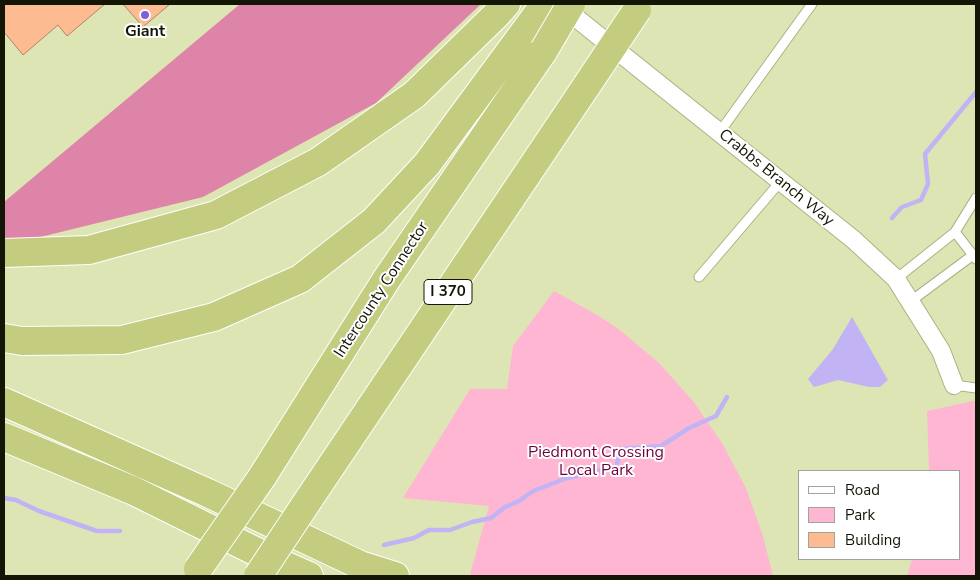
<!DOCTYPE html>
<style>
body{margin:0}
#map{position:relative;width:980px;height:580px;overflow:hidden;background:#dee5b4;font-family:"Nunito Sans",sans-serif}
canvas{display:block}
.frame{position:absolute;inset:0;border:5px solid #141605;pointer-events:none}
.legend{position:absolute;left:798px;top:470px;width:162px;height:90px;box-sizing:border-box;background:#fff;border:1px solid #a1a29b;margin:0;padding:6px 9px;list-style:none;font-size:15px;color:#141605}
.legend li{display:flex;align-items:center;gap:10px;height:25px}
.legend b{width:25px;border:1px solid #a1a29b}
</style>
<div id="map">
<canvas width="980" height="580"></canvas>
<div class="frame"></div>
<ul class="legend">
<li><b style="height:6px;background:#fff"></b>Road</li>
<li><b style="height:14px;background:#ffb6d2"></b>Park</li>
<li><b style="height:14px;background:#fcbb90"></b>Building</li>
</ul>
</div>
<script>
const ctx = document.querySelector('canvas').getContext('2d');
ctx.lineJoin = 'round';
function fillPath(path, color) { ctx.fillStyle = color; ctx.fill(path, 'evenodd'); }
const toPath = rows => new Path2D(rows.map(r => 'M' + r).join(''));
function trace(path, color, width, dash) { ctx.strokeStyle = color; ctx.lineWidth = width; ctx.lineCap = dash ? 'butt' : 'round'; ctx.setLineDash(dash || []); ctx.stroke(path); }
function label(font, color, halo, rows, align = 'center') {
  ctx.font = font + ' "Nunito Sans",sans-serif'; ctx.lineWidth = 4; ctx.setLineDash([]); ctx.textBaseline = 'middle'; ctx.strokeStyle = halo; ctx.fillStyle = color; for (const [text, x, y, turn = 0] of rows) {
    ctx.save(); ctx.translate(x, y); ctx.rotate((+turn || 0) * Math.PI / 180); ctx.textAlign = isNaN(turn) ? turn : align; if (halo) ctx.strokeText(text, 0, 0); ctx.fillText(text, 0, 0); ctx.restore();
  }
}
fillPath(toPath([
 [554,291,599,316,620,330,659,363,693,401,722,443,746,488,763,536,773,576,473,576,470,574,489,506,403,498,470,389,507,389,513,346],
 [973,401,976,402,976,576,907,576,912,559,959,559,959,471,929,471,927,411]
]), '#ffb6d2');
fillPath(toPath([
 [240,4,481,4,376,103,203,197,8,245,4,245,4,202]
]), '#de84a8');
fillPath(toPath([
 [852,317,888,380,880,387,869,387,838,380,814,387,808,379,833,349]
]), '#c2b3f5');
trace(toPath([
 [892,218,902,207,921,200,928,184,925,154,976,92],
 [4,498,16,500,39,511,97,531,120,531],
 [384,545,414,538,429,530,450,530,472,522,491,518,505,507,519,501,533,491,567,478,602,470,616,470,620,449,661,446,689,428,716,416,727,397]
]), '#c2b3f5', 4.5);
const building = toPath([
 [4,4,105,4,67,36,58,25,23,55,4,32,4,4],
 [123,4,170,4,143,27,123,4]
]);
fillPath(building, '#fcbb90');
trace(building, '#af8469', 1);
const service = toPath([
 [719,133,812,4],
 [955,232,976,259],
 [699,277,780,182],
 [896,279,955,232,976,198],
 [911,301,973,255],
 [954,385,976,388]
]);
const minor = toPath([
 [560,5,854,240,896,279,941,351,954,385]
]);
const motorway = toPath([
 [4,253,89,250,216,215,318,162,414,95,497,14,506,4],
 [4,338,22,341,122,340,214,317,300,279,374,221,427,164,545,4],
 [4,402,208,493,360,565,395,576],
 [4,437,134,491,277,562,309,576],
 [262,477,386,280,544,50],
 [309,499,587,85]
]);
trace(service, '#abb282', 11);
trace(minor, '#abb282', 20);
trace(motorway, '#fff', 30);
trace(service, '#fff', 9);
trace(minor, '#fff', 18);
trace(motorway, '#c4cd7f', 28);
const motorwayBridge = toPath([
 [544,50,571,4],
 [587,85,637,10],
 [198,569,262,477],
 [258,576,309,499]
]);
trace(motorwayBridge, '#fff', 30, []);
trace(motorwayBridge, '#c4cd7f', 28);
for (const [x, y, r, color] of [
 [145,15,5,"#845ed8"]
]) { const dot = new Path2D(); dot.arc(x, y, r, 0, 2 * Math.PI); ctx.fillStyle = color; ctx.fill(dot); trace(dot, '#fff', 2); }
for (const [x, y, w] of [
 [448,292,48]
]) { const box = new Path2D(); box.roundRect(x - w / 2, y - 12.5, w, 25, 4); ctx.fillStyle = '#fff'; ctx.fill(box); trace(box, '#141605', 1); }
label('bold 15px', '#141605', null, [
 ["I 370",448,292]
]);
label('bold 16px', '#141605', '#fff', [
 ["Giant",145,32]
]);
label('16px', '#141605', '#fff', [
 ["Crabbs Branch Way",776,178,39],
 ["Intercounty Connector",382,290,-57]
]);
label('16px', '#6f0040', '#fff', [
 ["Piedmont Crossing",596,453],
 ["Local Park",596,471]
]);
</script>
